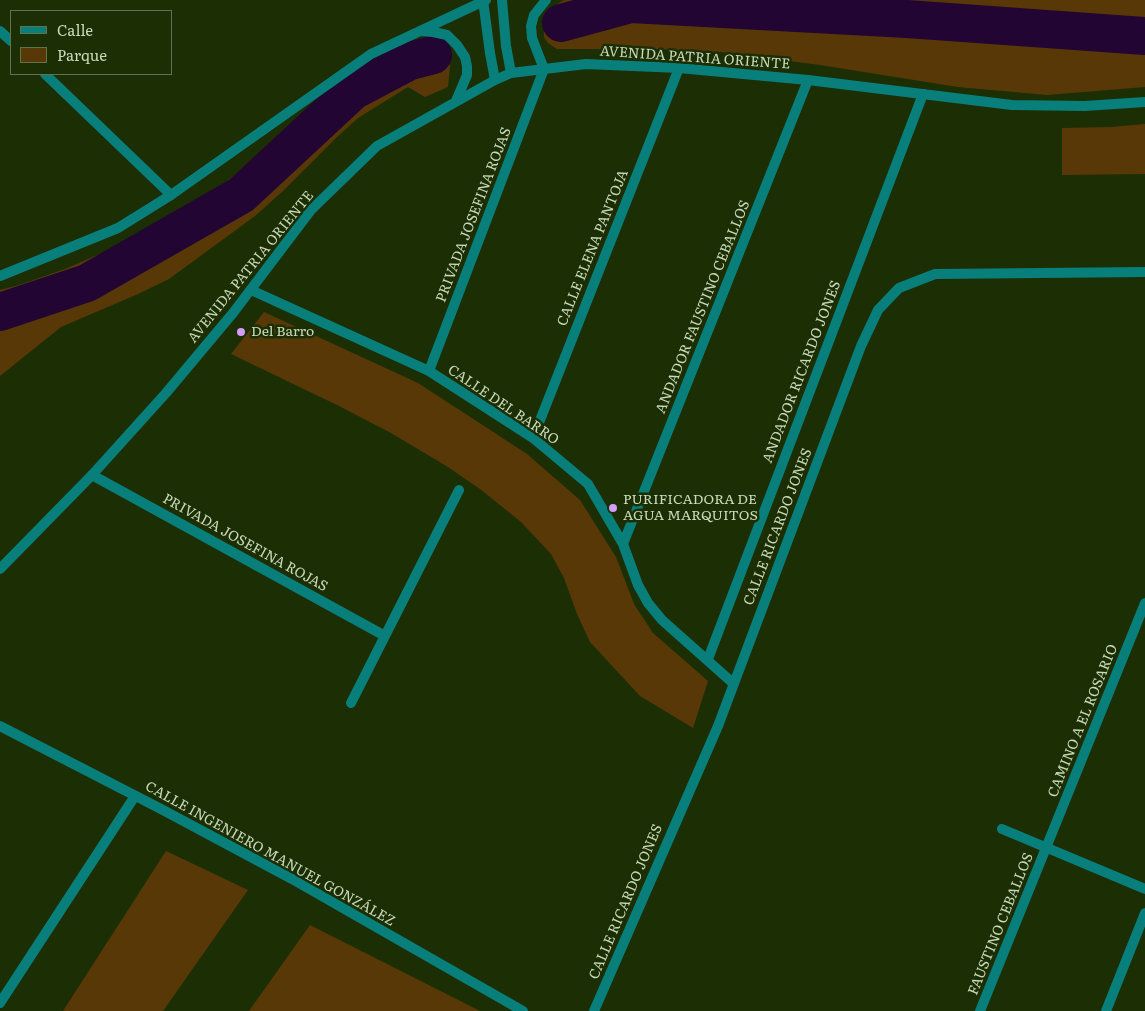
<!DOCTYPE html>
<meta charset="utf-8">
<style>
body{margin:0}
#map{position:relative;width:1145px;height:1011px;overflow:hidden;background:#1c2f04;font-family:Literata,serif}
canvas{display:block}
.legend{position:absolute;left:10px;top:10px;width:162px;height:65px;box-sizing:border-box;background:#1c2f04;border:1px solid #61734d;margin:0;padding:6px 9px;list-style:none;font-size:15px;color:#c8d8ba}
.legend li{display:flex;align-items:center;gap:10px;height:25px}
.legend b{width:25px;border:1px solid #61734d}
</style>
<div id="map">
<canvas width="1145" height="1011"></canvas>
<ul class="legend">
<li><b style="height:6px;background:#087f7b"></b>Calle</li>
<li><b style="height:14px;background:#593807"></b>Parque</li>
</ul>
</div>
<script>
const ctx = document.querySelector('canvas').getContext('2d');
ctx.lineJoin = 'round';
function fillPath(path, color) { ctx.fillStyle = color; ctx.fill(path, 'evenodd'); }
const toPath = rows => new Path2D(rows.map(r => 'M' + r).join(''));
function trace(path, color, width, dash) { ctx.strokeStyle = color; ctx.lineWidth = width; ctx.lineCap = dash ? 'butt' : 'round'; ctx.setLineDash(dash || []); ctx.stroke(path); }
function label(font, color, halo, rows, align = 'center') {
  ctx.font = font + ' Literata,serif'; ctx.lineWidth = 5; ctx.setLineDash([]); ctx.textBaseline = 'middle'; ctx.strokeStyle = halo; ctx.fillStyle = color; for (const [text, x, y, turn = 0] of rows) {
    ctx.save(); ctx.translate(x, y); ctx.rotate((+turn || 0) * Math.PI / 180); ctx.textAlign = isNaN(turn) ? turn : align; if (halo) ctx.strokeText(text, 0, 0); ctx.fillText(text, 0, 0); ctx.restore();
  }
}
fillPath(toPath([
 [564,0,1145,0,1145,87,1047,95,958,87,820,65,721,52,658,49,557,49,548,43,544,37,544,21,554,6],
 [433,48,442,50,450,66,448,87,425,97,408,87,358,118,336,138,283,191,255,216,169,279,138,294,61,327,0,376,0,290,19,285,65,269,118,246,166,221,226,182,284,135,341,92,404,59],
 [1145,124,1145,174,1062,175,1062,128,1111,127],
 [264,312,418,383,527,454,580,500,616,557,634,604,653,633,708,681,693,728,640,696,590,642,577,614,564,578,551,554,521,522,480,489,448,467,391,433,337,405,231,354],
 [166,851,248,890,163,1011,63,1011],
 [310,925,480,1011,249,1011]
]), '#593807');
trace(toPath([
 [561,23,631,4,907,19,1145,36],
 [0,312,87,283,241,195,353,91,410,61,433,55]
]), '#220532', 38);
trace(toPath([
 [483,0,490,53,495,80],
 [502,0,506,46,511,73],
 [0,31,11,41],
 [45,74,171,195],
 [251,290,429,371,533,438,588,484,623,544,638,585,648,603,662,620,734,684],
 [429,371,544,69],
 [533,438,679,68],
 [92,475,385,636],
 [623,544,808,80],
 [708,659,923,94],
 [351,703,459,490],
 [0,726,161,809,292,879,523,1011],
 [1002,829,1145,889],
 [0,1003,135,796],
 [594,1011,718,726,861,346,878,310,899,288,935,274,1145,272],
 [980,1011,1145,603],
 [1106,1011,1145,913]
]), '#087f7b', 10);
trace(toPath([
 [421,31,433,32,447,35,457,45,465,57,467,66,467,75,456,101],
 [544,69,532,38,531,26,534,15,546,0],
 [0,276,118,228,171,195,371,54,486,0],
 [0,569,92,475,166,393,233,313,311,210,377,146,495,80,511,73,586,64,679,68,808,80,1012,105,1085,106,1145,102]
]), '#087f7b', 10);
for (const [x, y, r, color] of [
 [241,332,5,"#d49cfb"],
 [613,508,5,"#d49cfb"]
]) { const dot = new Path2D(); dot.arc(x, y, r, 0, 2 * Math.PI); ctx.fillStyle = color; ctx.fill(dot); trace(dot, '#1c2f04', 2); }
label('14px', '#c8d8ba', '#1c2f04', [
 ["AVENIDA PATRIA ORIENTE",695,58,4],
 ["PRIVADA JOSEFINA ROJAS",474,215,-69],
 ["CALLE ELENA PANTOJA",593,248,-68],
 ["AVENIDA PATRIA ORIENTE",251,267,-51],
 ["ANDADOR FAUSTINO CEBALLOS",703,307,-68],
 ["ANDADOR RICARDO JONES",802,372,-69],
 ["CALLE DEL BARRO",503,405,34],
 ["CALLE RICARDO JONES",778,527,-69],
 ["PRIVADA JOSEFINA ROJAS",245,543,29],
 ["CAMINO A EL ROSARIO",1083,721,-68],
 ["CALLE INGENIERO MANUEL GONZÁLEZ",270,854,29],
 ["CALLE RICARDO JONES",626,902,-67],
 ["FAUSTINO CEBALLOS",1001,924,-68]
]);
label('14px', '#c8d8ba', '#1c2f04', [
 ["Del Barro",251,332],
 ["PURIFICADORA DE",623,500],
 ["AGUA MARQUITOS",623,516]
], 'left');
</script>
